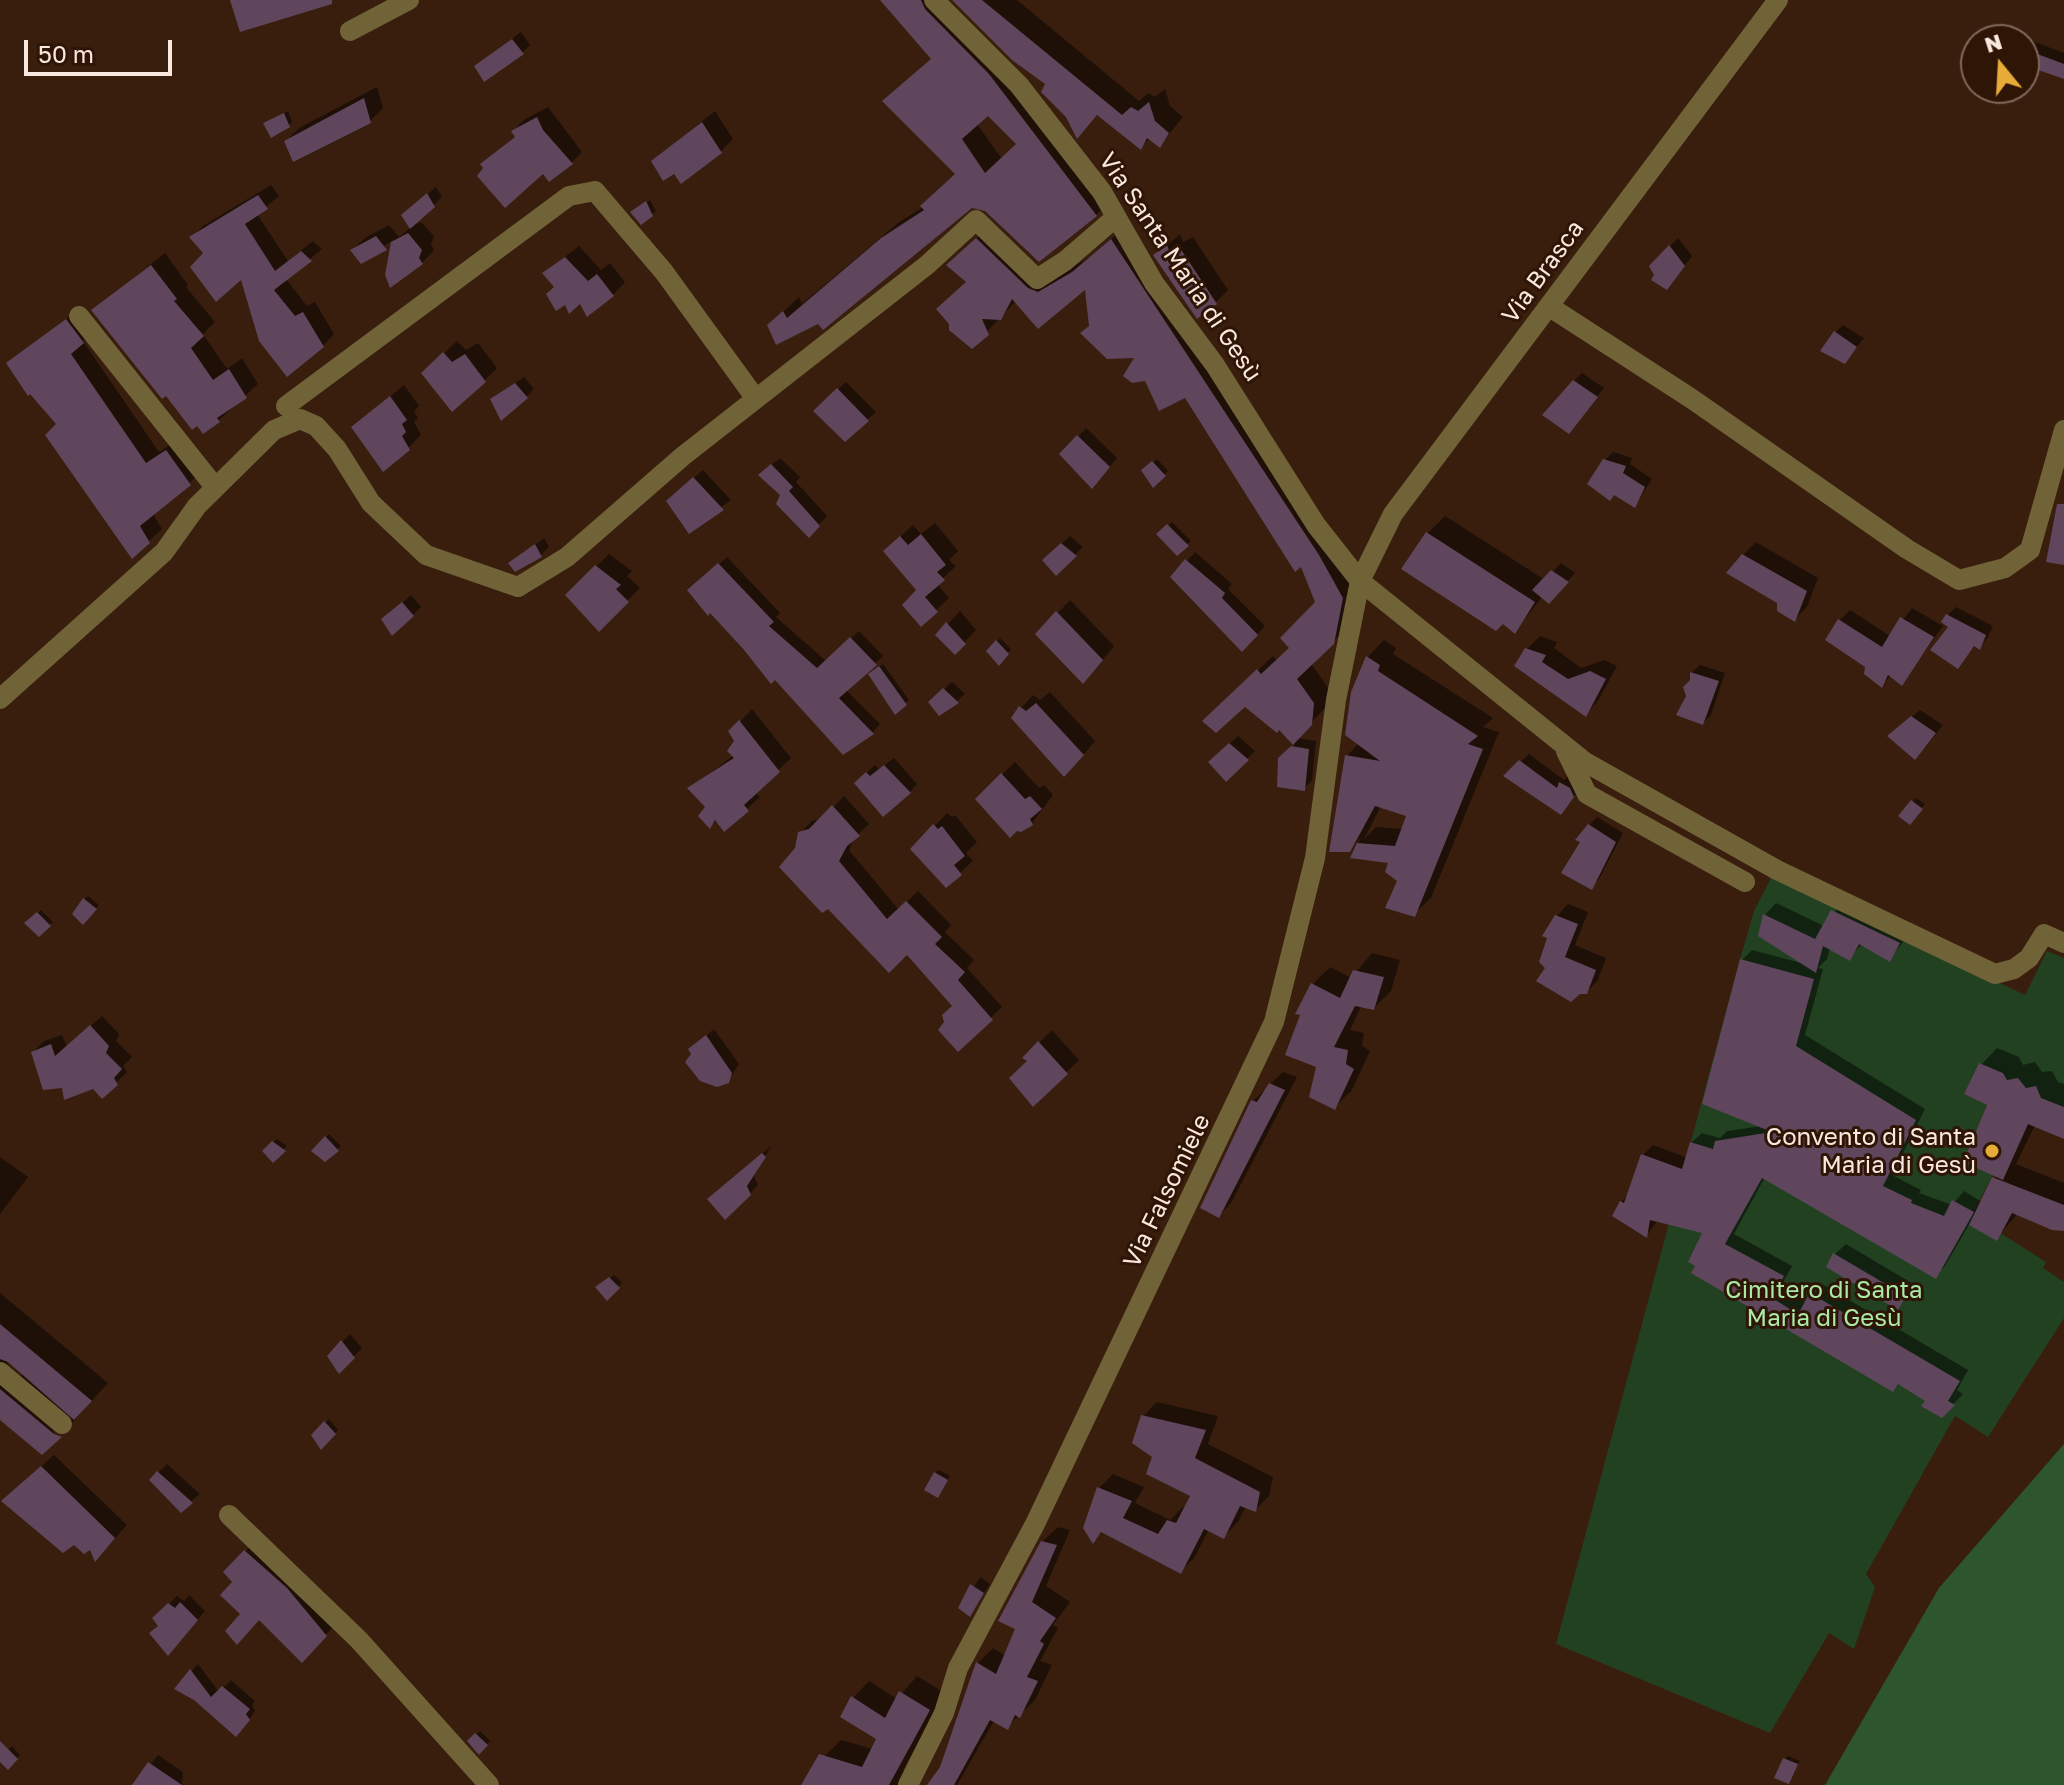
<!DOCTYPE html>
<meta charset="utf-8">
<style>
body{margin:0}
#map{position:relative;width:2064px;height:1785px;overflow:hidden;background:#391e0e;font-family:"Golos Text",sans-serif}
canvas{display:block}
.north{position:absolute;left:1960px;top:24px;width:80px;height:80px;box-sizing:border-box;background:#2e1505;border:2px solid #80695b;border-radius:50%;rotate:342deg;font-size:22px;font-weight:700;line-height:32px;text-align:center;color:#fae7dd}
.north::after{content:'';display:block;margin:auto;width:28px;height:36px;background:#e7ac37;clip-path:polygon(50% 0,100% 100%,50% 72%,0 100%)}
.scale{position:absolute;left:24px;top:40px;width:148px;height:36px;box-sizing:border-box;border:4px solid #fae7dd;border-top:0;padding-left:10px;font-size:24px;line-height:28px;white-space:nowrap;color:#fae7dd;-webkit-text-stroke:6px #2e1505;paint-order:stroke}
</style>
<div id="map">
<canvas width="2064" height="1785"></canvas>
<div class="north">N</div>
<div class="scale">50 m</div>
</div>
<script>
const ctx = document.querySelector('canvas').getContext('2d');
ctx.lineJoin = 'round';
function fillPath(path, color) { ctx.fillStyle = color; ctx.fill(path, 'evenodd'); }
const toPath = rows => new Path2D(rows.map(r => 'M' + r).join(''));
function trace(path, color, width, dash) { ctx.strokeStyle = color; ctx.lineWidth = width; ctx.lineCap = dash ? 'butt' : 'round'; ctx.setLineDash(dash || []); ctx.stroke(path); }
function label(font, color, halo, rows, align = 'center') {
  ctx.font = font + ' "Golos Text",sans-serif'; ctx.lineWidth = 6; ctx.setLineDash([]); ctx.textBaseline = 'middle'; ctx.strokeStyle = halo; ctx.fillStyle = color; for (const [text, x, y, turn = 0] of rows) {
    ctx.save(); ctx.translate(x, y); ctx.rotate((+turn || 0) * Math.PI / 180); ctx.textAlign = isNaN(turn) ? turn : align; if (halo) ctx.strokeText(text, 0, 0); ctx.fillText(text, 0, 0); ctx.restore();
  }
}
fillPath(toPath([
 [1772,876,2025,995,2047,951,2064,958,2064,1107,2041,1098,2035,1086,2026,1088,2018,1078,2007,1080,2003,1072,1979,1064,1964,1094,1987,1105,1963,1162,1993,1175,1972,1215,2046,1262,2043,1268,2064,1282,2064,1318,1988,1437,1955,1416,1866,1574,1875,1587,1854,1649,1829,1633,1770,1733,1556,1644,1740,959,1754,911]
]), '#224121');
fillPath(toPath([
 [2064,1444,2064,1785,1825,1785,1939,1588]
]), '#2e562c');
fillPath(toPath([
 [882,0,946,0,1111,200,1096,215,972,205,818,321,769,325,799,297,802,304,898,223,923,207,957,173,884,101,933,58],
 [989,113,1018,143,1002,159,977,124],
 [955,0,1017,0,1139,101,1148,93,1155,97,1165,89,1170,106,1183,117,1160,145,1150,138,1141,147,1098,114,1078,135,1047,83],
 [521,32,530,45,522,53,477,66],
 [2030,40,2064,53,2064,77,2024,63,2024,46],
 [377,87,383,108,370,121,286,141,299,128],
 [548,107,582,152,571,163,543,171,494,154,516,136,513,131,524,120],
 [288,111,292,122,289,125,266,123],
 [715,111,733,139,720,152,675,171,653,161],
 [271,185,279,196,257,214,288,261,313,241,322,249,286,279,307,306,315,302,334,334,323,346,242,277,205,253,192,237,203,226],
 [436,187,442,197,412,226,421,222,434,236,431,244,434,250,422,263,387,275,393,240,361,261,352,250,365,238,389,225,399,237,411,227,412,207],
 [650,200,656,211,652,214,636,209],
 [992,224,1043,274,1054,278,1090,257,1126,226,1357,582,1349,626,1311,663,1328,688,1326,707,1297,738,1316,741,1312,780,1304,789,1280,759,1295,744,1279,728,1245,705,1205,721,1273,656,1277,661,1291,648,1317,603,1302,564,1186,395,1091,325,1086,286,1016,301,972,347,964,250],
 [1180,234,1183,242,1193,237,1228,290,1216,302,1156,255],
 [1678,238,1692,256,1675,279,1657,275,1651,266],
 [579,246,601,270,610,263,625,282,613,295,581,301,544,273],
 [165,253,188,285,186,287,215,322,203,334,227,369,242,358,258,384,218,421,94,310],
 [80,308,95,329,83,341,159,452,179,439,203,471,153,514,162,529,149,541,8,364],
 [1843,325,1864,338,1845,362,1835,333],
 [457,341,466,350,478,343,497,368,484,381,424,373],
 [1582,373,1604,388,1577,423,1574,381],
 [524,377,534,389,526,397,492,399],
 [846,382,876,412,845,439,815,411],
 [404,385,419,406,414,411,418,418,414,422,421,435,408,448,354,427],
 [1086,428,1117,458,1100,478,1062,454],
 [1613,452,1632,458,1630,464,1652,479,1635,506,1605,460],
 [780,458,800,477,796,482,827,516,809,535,769,467],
 [1157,459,1168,471,1153,485,1144,471],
 [703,470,731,500,689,532,676,493],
 [1445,516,1545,580,1561,563,1575,573,1557,593,1543,596,1515,631,1427,534],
 [1172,522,1191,541,1177,553,1159,534],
 [935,523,958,551,949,560,956,566,937,584,949,598,921,624,919,590,898,539,913,525,921,534],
 [1070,536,1083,547,1056,573,1053,552],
 [544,538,549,547,541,555,511,563],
 [1756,542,1818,578,1807,607,1795,619,1743,555],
 [1195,552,1232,584,1228,589,1265,626,1242,650,1173,577],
 [609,554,632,571,627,576,640,588,599,629,568,595],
 [727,557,780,613,776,617,826,661,859,631,883,656,846,690,880,724,873,732,843,753,775,677,771,681,690,590],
 [411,595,421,607,413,615,392,612],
 [1070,600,1114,646,1095,669,1038,634],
 [1956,607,1993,626,1987,639,1979,647,1975,644,1958,666,1947,616],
 [1912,608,1943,626,1901,684,1891,675,1882,685,1839,621,1850,610,1890,636],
 [960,611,976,630,955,652,938,635],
 [1540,636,1557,642,1554,648,1581,668,1604,660,1617,666,1598,701,1586,714,1527,649],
 [1000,638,1011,649,1002,660,988,651],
 [1384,640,1396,648,1393,654,1493,718,1483,727,1499,732,1431,898,1414,914,1391,861,1353,856,1361,837,1349,850,1347,756,1359,743,1353,693,1368,657],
 [1381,806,1409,815,1403,829,1376,827,1364,839],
 [883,664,909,700,896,712,874,670],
 [1700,665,1725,673,1711,715,1703,723,1688,696,1692,672],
 [952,682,965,694,957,701,930,702],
 [1050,692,1095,741,1077,762,1021,708,1033,695,1040,700],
 [752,709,791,758,755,792,760,797,747,809,717,820,710,826,707,807,690,788,734,755,737,741,731,732],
 [1920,710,1943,725,1923,750,1898,728],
 [1238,736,1255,751,1226,779,1211,762],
 [1529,754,1564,780,1569,775,1581,787,1561,813,1506,776],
 [894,758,917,784,910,792,856,783,875,765,879,769],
 [1015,762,1039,788,1044,785,1053,795,1032,823,977,799],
 [844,796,869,824,855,837,849,850,899,910,918,891,951,925,945,932,974,960,967,968,1002,1007,958,1049,954,1006,907,952,797,849,800,833,812,821,822,819],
 [1916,798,1925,804,1913,819,1901,815],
 [947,813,952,817,955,815,977,842,966,853,973,861,946,885,913,849],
 [1597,817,1623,833,1599,879,1591,887,1589,825],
 [88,896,99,905,83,922,84,899],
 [1845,899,1911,931,1890,959,1862,944,1849,958,1830,948,1827,959,1818,968,1823,969,1805,1035,1925,1109,1892,1175,1921,1190,1919,1193,1952,1205,1964,1191,1982,1202,1997,1175,1990,1104,1981,1065,1997,1048,2019,1057,2023,1065,2035,1062,2042,1072,2052,1071,2058,1082,2064,1084,2064,1137,2035,1125,2016,1164,2064,1183,2064,1229,2018,1213,1996,1239,1970,1223,1945,1266,1935,1276,1765,1177,1734,1234,1792,1266,1780,1288,1807,1303,1822,1284,1968,1370,1957,1390,1963,1394,1942,1416,1928,1400,1899,1383,1893,1389,1693,1272,1705,1232,1658,1220,1647,1235,1621,1202,1630,1193,1643,1155,1653,1145,1688,1158,1691,1143,1702,1133,1720,1138,1727,1131,1762,1126,1742,960,1752,950,1801,963,1765,915,1776,903,1824,926],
 [1568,904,1588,912,1575,945,1606,958,1598,980,1587,992,1548,967,1557,916],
 [41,910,53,922,39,934,27,923],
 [1372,953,1400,960,1391,991,1374,1008,1362,1005,1350,1030,1364,1033,1362,1046,1370,1051,1352,1090,1335,1107,1319,1065,1312,985,1330,967,1351,978],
 [102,1016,119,1034,116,1041,132,1057,123,1066,127,1072,102,1097,94,1087,63,1086,33,1052,44,1041,62,1035,67,1047],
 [714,1029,739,1064,728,1081,693,1055,699,1042],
 [1052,1030,1079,1060,1033,1104,1029,1061,1025,1057],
 [1283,1072,1297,1077,1231,1203,1219,1216,1253,1101],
 [329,1134,341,1146,325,1160,314,1151],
 [277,1139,287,1146,273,1160,265,1151],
 [771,1146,754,1176,758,1185,726,1217,718,1191],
 [0,1157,28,1177,0,1214],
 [1846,1244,1915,1285,1898,1307,1835,1254],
 [614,1275,622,1283,607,1298,601,1284],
 [0,1293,108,1383,62,1434,52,1431,58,1438,0,1417],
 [5,1356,24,1373,21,1376,8,1365],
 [350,1334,362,1348,339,1371,329,1356],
 [1157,1402,1218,1416,1208,1444,1273,1477,1269,1496,1255,1510,1246,1506,1238,1522,1223,1537,1209,1529,1195,1557,1181,1571,1103,1531,1093,1541,1099,1488,1113,1474,1144,1487,1135,1503,1170,1520,1183,1507,1186,1508,1193,1495,1155,1456,1143,1416],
 [329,1419,338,1430,322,1447,313,1435],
 [54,1455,127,1525,108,1546,91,1546,17,1488],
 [167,1464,200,1494,181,1510,151,1480],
 [939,1470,950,1476,941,1492,935,1473],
 [1058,1527,1070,1530,1046,1586,1070,1602,1053,1625,1058,1628,1040,1661,1052,1665,1035,1700,1007,1727,994,1721,957,1785,930,1785,941,1768,978,1663,993,1648,1006,1656,1018,1628,1042,1542],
 [256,1541,336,1624,302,1660,260,1618,242,1614,235,1583,225,1572],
 [980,1577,990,1584,970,1615,961,1608],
 [189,1595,205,1611,176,1645,155,1619,177,1596,184,1601],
 [198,1664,219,1692,231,1680,255,1701,252,1705,255,1711,243,1727,177,1688],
 [917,1676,945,1693,903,1770,909,1774,904,1785,813,1785,824,1757,841,1740,873,1749,878,1738,853,1698,869,1681,897,1699],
 [480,1731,490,1741,479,1752,470,1741],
 [12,1746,20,1755,8,1767,0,1758],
 [158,1755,183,1772,182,1785,134,1785],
 [1788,1756,1800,1761,1788,1782,1785,1759]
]), '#0007');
fillPath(toPath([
 [230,0,332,0,332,4,240,32],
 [880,0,921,0,925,9,989,74,1097,216,1039,262,985,211,972,208,823,330,818,324,776,345,767,325,783,311,787,318,881,238,924,210,920,206,955,174,882,101,931,59],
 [988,116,1016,144,985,173,962,139],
 [952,0,982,0,1122,115,1131,107,1138,111,1149,102,1155,121,1169,133,1160,148,1147,138,1141,150,1097,115,1077,139,1066,117,1041,92,1045,84,1012,60],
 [512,39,524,54,484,82,474,66],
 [2024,49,2064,64,2064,79,2024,65],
 [364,98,371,123,293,162,284,141],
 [284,113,290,127,271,138,263,123],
 [537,117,543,130,573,164,549,182,543,174,505,208,477,176,483,168,480,164,515,137,511,131],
 [702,122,722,153,681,184,674,174,663,181,651,161],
 [427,193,435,207,410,229,401,215],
 [258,195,268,209,245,224,275,271,301,251,312,261,274,290,295,316,303,312,324,347,287,377,259,341,241,280,216,302,190,267,203,253,189,237],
 [646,201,653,216,641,225,630,212],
 [408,233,422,250,419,258,423,264,390,288,385,275,391,242],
 [376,236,387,250,361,264,350,250],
 [976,238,1028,288,1038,292,1072,272,1111,239,1319,555,1343,598,1334,644,1297,679,1314,703,1312,725,1293,745,1279,730,1277,733,1245,707,1216,733,1202,721,1257,669,1261,674,1289,648,1280,638,1315,602,1301,567,1295,572,1185,398,1159,411,1145,381,1132,383,1123,376,1134,358,1107,359,1080,333,1089,326,1085,290,1038,329,1012,299,1001,320,982,319,989,335,972,349,949,330,949,324,936,309,966,282,946,265],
 [1167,245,1170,253,1180,248,1217,304,1197,319,1153,255],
 [1669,245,1685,266,1667,290,1651,280,1654,275,1649,266],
 [565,257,588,281,597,274,614,296,587,317,580,304,569,314,565,305,556,311,546,294,554,287,542,273],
 [151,265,177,299,174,301,204,336,191,348,213,380,229,369,247,398,217,418,220,422,203,434,197,426,192,430,166,396,162,399,91,310],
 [66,319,84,343,71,354,146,463,166,450,191,485,140,526,150,543,132,559,45,435,56,424,30,394,28,396,6,363],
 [1834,331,1857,347,1845,364,1820,351],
 [443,352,452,362,465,354,486,382,452,412,421,373],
 [1573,380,1598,397,1569,434,1542,415],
 [515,383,528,398,501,421,490,399],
 [837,388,869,421,845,442,813,411],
 [390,396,407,420,402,424,406,432,402,436,410,450,383,472,351,427],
 [1077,435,1110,467,1092,489,1059,454],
 [1603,459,1626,466,1623,473,1645,487,1635,508,1614,495,1610,501,1587,484],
 [1152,461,1166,476,1153,488,1141,470],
 [771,464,793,487,789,491,820,526,809,538,776,504,780,495,758,475],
 [693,477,724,510,689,534,666,501],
 [2057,504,2064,504,2064,565,2046,562],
 [1167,524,1189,546,1177,556,1156,534],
 [1426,532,1535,602,1515,634,1503,624,1496,631,1401,569],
 [921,534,946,565,937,572,945,580,925,597,938,612,921,627,902,605,916,590,883,551,900,536,908,545],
 [1061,543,1077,556,1056,576,1042,560],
 [535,544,542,557,515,572,508,563],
 [1742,554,1807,591,1795,622,1777,611,1777,603,1726,573],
 [1185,559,1225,593,1222,598,1258,635,1242,652,1170,577],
 [718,563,774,622,769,626,817,668,850,637,877,665,839,698,874,734,843,755,775,680,771,684,744,650,710,613,708,616,687,590],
 [595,565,621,585,616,589,629,602,599,632,565,595],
 [1551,570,1569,582,1549,604,1532,590],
 [402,602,414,616,392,636,381,619],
 [1056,611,1103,660,1083,684,1035,634],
 [1946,614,1986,635,1980,650,1974,646,1958,669,1930,650,1948,627,1941,622],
 [1900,617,1934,637,1902,686,1888,675,1882,688,1864,674,1865,667,1825,640,1838,619,1882,647],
 [946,622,966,644,955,655,935,635],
 [996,640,1009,654,999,666,986,651],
 [1525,648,1546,655,1542,662,1568,679,1590,671,1606,679,1586,717,1514,666],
 [1366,656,1380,665,1378,671,1478,736,1468,744,1483,749,1415,917,1385,908,1397,881,1385,872,1388,863,1350,858,1357,843,1395,846,1406,816,1375,806,1350,852,1329,852,1345,755,1380,761,1345,735,1351,692],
 [879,666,907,705,895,715,868,674],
 [1690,672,1719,681,1703,725,1676,715,1686,696,1683,687,1690,680],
 [943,688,959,703,939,716,928,702],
 [1036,703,1084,755,1064,777,1011,718,1019,706,1026,711],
 [1911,716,1936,733,1915,760,1887,736],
 [739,720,780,772,744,805,749,811,724,832,715,820,710,829,698,816,705,807,687,788,734,758,727,751,734,741,728,731],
 [1229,743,1249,760,1226,782,1208,762],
 [1291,746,1309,749,1305,791,1277,787,1278,758],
 [1519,760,1557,788,1559,782,1570,788,1574,797,1561,815,1503,776],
 [884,765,911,793,883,817,854,783,866,772,870,776],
 [1001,773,1025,799,1030,796,1042,809,1030,819,1033,825,1021,832,1017,831,1010,838,975,799],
 [1911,800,1923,809,1910,825,1898,816],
 [832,805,860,836,847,846,839,861,887,919,906,901,942,937,935,944,965,972,958,980,993,1020,958,1052,938,1030,944,1022,942,1015,952,1006,907,955,889,973,828,909,822,913,779,867,795,848,798,832,809,829],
 [933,824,938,829,942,826,965,856,954,865,962,875,946,888,910,849],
 [1588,824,1616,842,1592,890,1561,873,1580,842,1575,840],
 [83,898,97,909,83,925,72,914],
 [1831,910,1900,943,1890,962,1859,944,1850,961,1823,946,1816,973,1758,936,1763,914,1815,939],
 [37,912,51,926,39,937,24,923],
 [1555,915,1578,924,1565,957,1596,970,1587,994,1580,994,1571,1002,1536,981,1545,968,1539,962,1547,938,1542,936],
 [1740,959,1814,979,1796,1046,1916,1120,1883,1186,1912,1200,1911,1203,1944,1216,1952,1200,1974,1212,1936,1279,1762,1178,1725,1244,1784,1276,1772,1298,1798,1314,1810,1293,1960,1381,1948,1401,1955,1405,1942,1418,1921,1406,1925,1401,1898,1384,1893,1392,1691,1273,1695,1266,1688,1262,1702,1233,1650,1220,1647,1238,1612,1216,1620,1201,1624,1203,1641,1154,1682,1169,1690,1142,1713,1149,1715,1141,1772,1132,1702,1104],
 [1353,970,1384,977,1374,1010,1355,1006,1334,1047,1348,1050,1346,1064,1354,1069,1335,1110,1309,1097,1316,1067,1285,1055,1300,1015,1295,1014,1311,983,1340,998],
 [90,1025,109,1046,106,1053,122,1069,114,1078,118,1085,102,1099,93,1089,64,1100,62,1088,43,1090,31,1052,51,1044,55,1056],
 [706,1035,732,1073,729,1083,717,1087,700,1081,685,1062,691,1054,688,1049],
 [1038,1041,1068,1074,1033,1107,1009,1078,1027,1061,1022,1058],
 [1979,1063,2003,1073,2007,1080,2018,1078,2026,1088,2036,1086,2041,1098,2064,1107,2064,1139,2028,1124,2003,1180,1963,1162,1987,1105,1964,1094],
 [1269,1083,1285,1090,1219,1218,1200,1208,1251,1100,1257,1102],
 [325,1136,339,1151,325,1162,311,1151],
 [272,1141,286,1151,273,1163,262,1151],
 [762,1153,766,1157,747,1186,751,1195,725,1220,707,1199],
 [1992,1177,2064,1205,2064,1231,2052,1230,2012,1213,1997,1241,1969,1225],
 [1833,1253,1906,1296,1898,1310,1826,1267],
 [609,1277,620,1288,607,1301,595,1287],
 [0,1324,92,1401,74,1420,8,1362,0,1359],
 [341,1340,355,1358,339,1374,327,1356],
 [0,1389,54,1434,62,1437,42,1455,0,1420],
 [1141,1415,1206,1430,1195,1458,1260,1492,1256,1512,1240,1506,1224,1539,1204,1529,1181,1574,1101,1532,1093,1544,1083,1528,1097,1487,1132,1501,1123,1518,1158,1534,1167,1520,1176,1523,1190,1496,1146,1474,1152,1457,1132,1443],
 [324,1421,336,1434,321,1450,311,1435],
 [41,1466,115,1538,95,1562,90,1550,84,1554,74,1545,63,1553,1,1501],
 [157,1471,193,1503,181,1513,149,1480],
 [934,1472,948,1480,938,1498,924,1490],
 [1041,1541,1057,1545,1032,1602,1056,1618,1040,1641,1044,1644,1027,1677,1038,1681,1020,1718,1015,1715,1008,1730,990,1720,954,1785,927,1785,940,1767,976,1662,996,1674,1015,1629,998,1621],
 [244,1550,287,1588,327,1636,302,1663,259,1620,237,1645,225,1631,240,1614,220,1595,232,1582,223,1572],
 [970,1584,984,1593,970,1617,958,1608],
 [180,1602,198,1620,168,1656,149,1633,158,1626,152,1618,168,1603,175,1608],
 [190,1669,211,1697,222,1686,250,1709,246,1714,250,1720,236,1737,194,1700,174,1689],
 [899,1691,930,1710,889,1785,801,1785,819,1754,862,1767,876,1739,840,1717,851,1696,885,1718],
 [475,1733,488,1745,479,1755,467,1741],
 [0,1741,18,1759,8,1770,0,1762],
 [1783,1758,1798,1764,1789,1784,1774,1778],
 [148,1762,182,1785,132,1785]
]), '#5f465d');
trace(toPath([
 [934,0,1019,85,1102,192,1154,283,1215,365,1316,525,1360,581,1585,762,1777,870,1995,974,2014,969,2029,958,2044,934,2064,943],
 [350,31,409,0],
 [1550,307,1692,399,1907,549,1959,580,2005,568,2030,550,2064,430],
 [79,316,215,487],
 [286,406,569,196,595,191,664,272,756,399],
 [0,699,164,552,197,506,274,430,300,419,316,426,337,449,371,503,426,555,518,587,567,557,683,456,927,265,976,220,1037,279,1065,261,1116,217],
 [1566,751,1587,794,1745,882],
 [0,1372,62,1424],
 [229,1515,359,1640,489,1785],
 [908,1785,944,1713,958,1668,1035,1524,1274,1022,1315,858,1336,700,1360,581,1393,514,1778,0]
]), '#716338', 20);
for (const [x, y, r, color] of [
 [1992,1151,8,"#e7ac37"]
]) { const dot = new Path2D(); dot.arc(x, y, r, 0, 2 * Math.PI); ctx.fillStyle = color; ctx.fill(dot); trace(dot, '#2e1505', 3); }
label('24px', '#fae7dd', '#2e1505', [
 ["Via Santa Maria di Gesù",1180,267,56],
 ["Via Brasca",1543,272,-54],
 ["Via Falsomiele",1167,1191,-64]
]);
label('24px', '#fae7dd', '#2e1505', [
 ["Convento di Santa",1976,1137],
 ["Maria di Gesù",1976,1165]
], 'right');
label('24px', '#aaeaa6', '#2e1505', [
 ["Cimitero di Santa",1824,1290],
 ["Maria di Gesù",1824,1318]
]);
</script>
